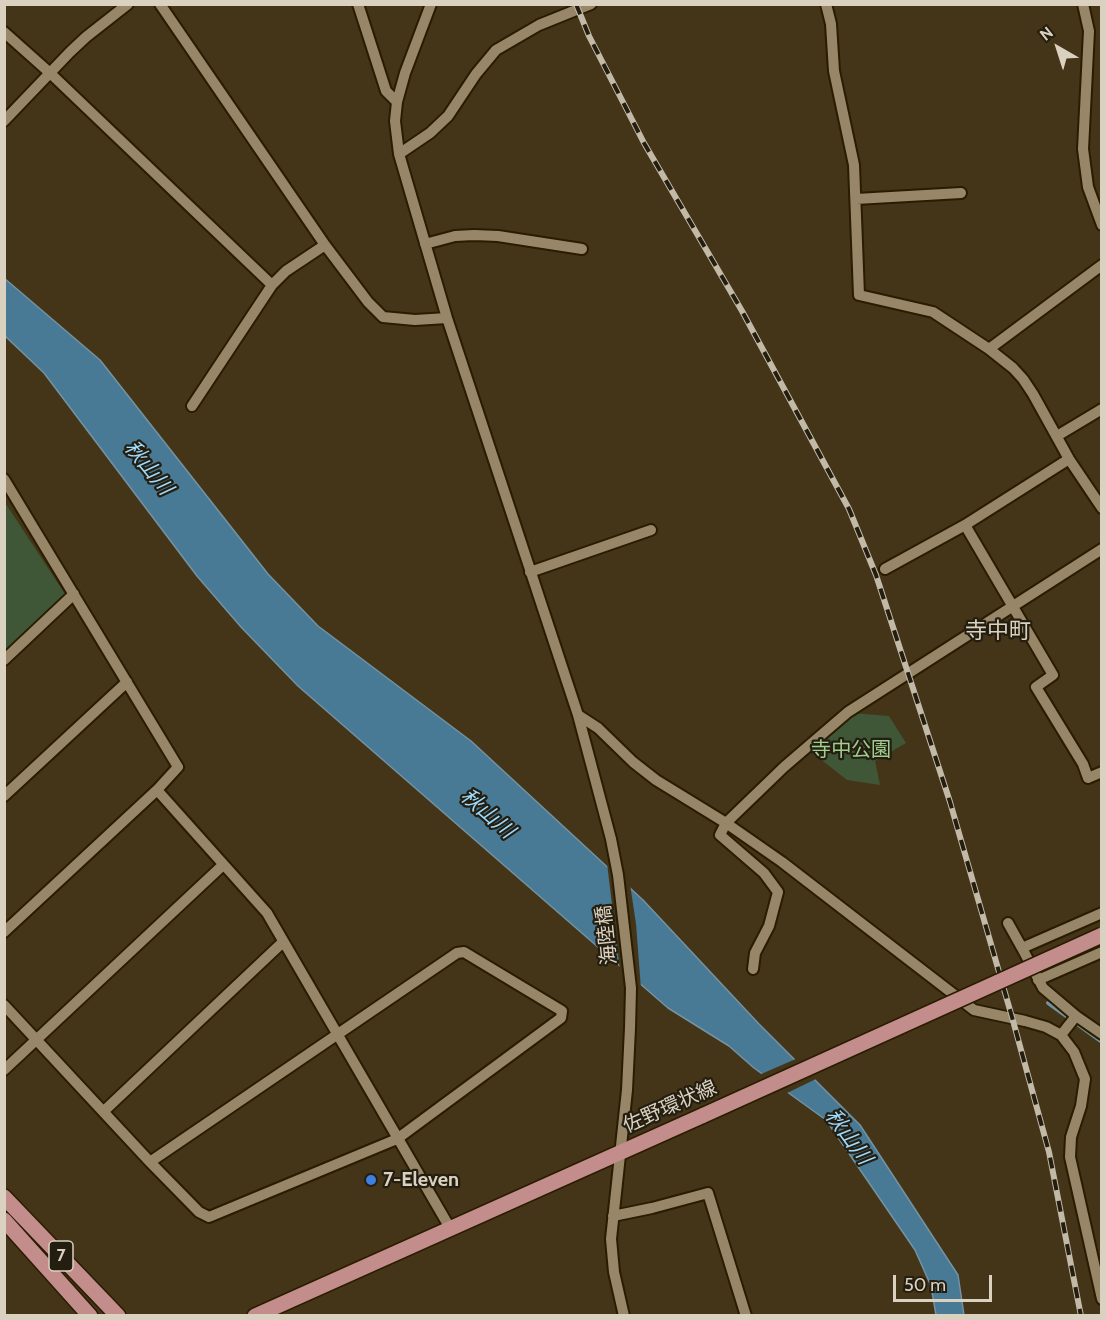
<!DOCTYPE html>
<meta charset="utf-8">
<style>
body{margin:0}
#map{position:relative;width:1106px;height:1320px;overflow:hidden;background:#443518;font-family:Cabin,sans-serif}
canvas{display:block}
.frame{position:absolute;inset:0;border:6px solid #dad1c1;pointer-events:none}
.north{position:absolute;left:1028px;top:18px;width:60px;height:60px;-webkit-text-stroke:4px #241e11;paint-order:stroke;rotate:321deg;font-size:16px;font-weight:700;line-height:24px;text-align:center;color:#dad1c1}
.north::after{content:'';display:block;margin:auto;width:21px;height:27px;background:#dad1c1;clip-path:polygon(50% 0,100% 100%,50% 72%,0 100%)}
.scale{position:absolute;left:893px;top:1275px;width:99px;height:27px;box-sizing:border-box;border:3px solid #dad1c1;border-top:0;padding-left:8px;font-size:18px;line-height:21px;white-space:nowrap;color:#dad1c1;-webkit-text-stroke:4px #241e11;paint-order:stroke}
</style>
<div id="map">
<canvas width="1106" height="1320"></canvas>
<div class="frame"></div>
<div class="north">N</div>
<div class="scale">50 m</div>
</div>
<script>
const ctx = document.querySelector('canvas').getContext('2d');
ctx.lineJoin = 'round';
function fillPath(path, color) { ctx.fillStyle = color; ctx.fill(path, 'evenodd'); }
const toPath = rows => new Path2D(rows.map(r => 'M' + r).join(''));
function trace(path, color, width, dash) { ctx.strokeStyle = color; ctx.lineWidth = width; ctx.lineCap = dash ? 'butt' : 'round'; ctx.setLineDash(dash || []); ctx.stroke(path); }
function label(font, color, halo, rows, align = 'center') {
  ctx.font = font + ' Cabin,"Noto Sans JP",sans-serif'; ctx.lineWidth = 4.5; ctx.setLineDash([]); ctx.textBaseline = 'middle'; ctx.strokeStyle = halo; ctx.fillStyle = color; for (const [text, x, y, turn = 0] of rows) {
    ctx.save(); ctx.translate(x, y); ctx.rotate((+turn || 0) * Math.PI / 180); ctx.textAlign = isNaN(turn) ? turn : align; if (halo) ctx.strokeText(text, 0, 0); ctx.fillText(text, 0, 0); ctx.restore();
  }
}
fillPath(toPath([
 [4,501,65,594,5,652,4,652],
 [852,713,889,716,906,743,875,761,880,785,847,780,810,751]
]), '#3f5637');
const water = toPath([
 [4,278,100,360,268,574,318,626,471,741,643,900,759,1024,860,1125,958,1275,964,1315,936,1315,931,1286,915,1250,826,1120,754,1068,729,1046,668,1008,298,686,241,627,197,576,44,373,5,336,4,278]
]);
fillPath(water, '#487995');
trace(water, '#7493a2', 1.5);
fillPath(toPath([
 [607,863,630,884,636,924,641,989,620,971],
 [798,1058,818,1078,785,1094,759,1075]
]), '#443518');
trace(toPath([
 [1048,1003,1102,1042]
]), '#7493a2', 4);
const minor = toPath([
 [160,4,325,245,368,302,383,317,415,320,447,318],
 [358,4,386,91,397,102],
 [431,4,405,73,397,102,395,121,399,154,447,318,578,715,611,839,618,875,631,988,630,1028,627,1090,611,1239,614,1272,624,1316],
 [826,4,831,24,834,71,854,165,859,295,933,312,989,349,1013,368,1023,379,1033,394,1069,459,1102,508],
 [1083,4,1089,31,1083,149,1088,187,1102,225],
 [4,32,50,73,272,285],
 [4,121,70,52,86,37,128,4],
 [399,154,430,133,448,116,476,74,496,50,539,25,591,4],
 [856,199,961,193],
 [425,244,455,236,474,235,498,236,582,249],
 [989,349,1102,265],
 [192,406,272,285,286,271,325,245],
 [1057,436,1102,409],
 [4,479,178,767,157,790,267,913,450,1228],
 [965,525,1053,675,1036,687,1083,764,1088,778,1102,772],
 [885,569,965,525,1069,459],
 [530,572,651,530],
 [4,660,74,594],
 [578,715,598,728,633,762,656,780,726,823,782,862,974,1010,1025,1021,1046,1027,1061,1035,1074,1052,1085,1079,1081,1106,1071,1137,1070,1157,1102,1299],
 [4,796,127,682],
 [1102,913,1022,948,1043,988,1076,1016,1102,1034],
 [1008,923,1022,948],
 [4,932,157,790],
 [753,969,755,953,769,926,778,892,764,873,720,835,726,823,784,767,848,712,1102,549],
 [1038,980,1102,952],
 [4,1005,150,1162,199,1212,209,1217,397,1139,561,1018,562,1011,464,952,457,953,150,1162],
 [1061,1035,1076,1016],
 [4,1070,223,865],
 [104,1111,283,942],
 [613,1216,652,1208,708,1193,746,1316]
]);
const major = toPath([
 [4,1197,118,1316],
 [4,1220,90,1316],
 [255,1316,704,1115]
]);
trace(minor, '#2a1c01', 14);
trace(major, '#2a1c01', 18);
trace(minor, '#978667', 10);
trace(major, '#c38d8c', 15);
const rail = toPath([
 [576,4,589,36,644,143,742,311,849,509,876,575,950,802,1012,1017,1049,1152,1081,1316]
]);
trace(rail, '#c3b9a7', 6);
trace(rail, '#241e11', 4, [11]);
const majorBridge = toPath([
 [704,1115,1102,935]
]);
trace(majorBridge, '#2a1c01', 18, []);
trace(majorBridge, '#c38d8c', 15);
for (const [x, y, r, color] of [
 [371,1180,6,"#3f7fe0"]
]) { const dot = new Path2D(); dot.arc(x, y, r, 0, 2 * Math.PI); ctx.fillStyle = color; ctx.fill(dot); trace(dot, '#241e11', 2); }
for (const [x, y, w] of [
 [61,1256,24]
]) { const box = new Path2D(); box.roundRect(x - w / 2, y - 15, w, 30, 4.5); ctx.fillStyle = '#241e11'; ctx.fill(box); trace(box, '#dad1c1', 1.5); }
label('bold 18px', '#dad1c1', null, [
 ["7",61,1256]
]);
label('20px', '#9fce8f', '#241e11', [
 ["寺中公園",851,750]
]);
label('20px', '#dad1c1', '#241e11', [
 ["海陸橋",607,935,-96],
 ["佐野環状線",670,1107,-24]
]);
label('bold 20px', '#dad1c1', '#241e11', [
 ["7-Eleven",383,1180]
], 'left');
label('italic 21px', '#9edbff', '#241e11', [
 ["秋山川",148,468,51],
 ["秋山川",487,814,41],
 ["秋山川",848,1137,54]
]);
label('22px', '#dad1c1', '#241e11', [
 ["寺中町",998,632]
]);
</script>
